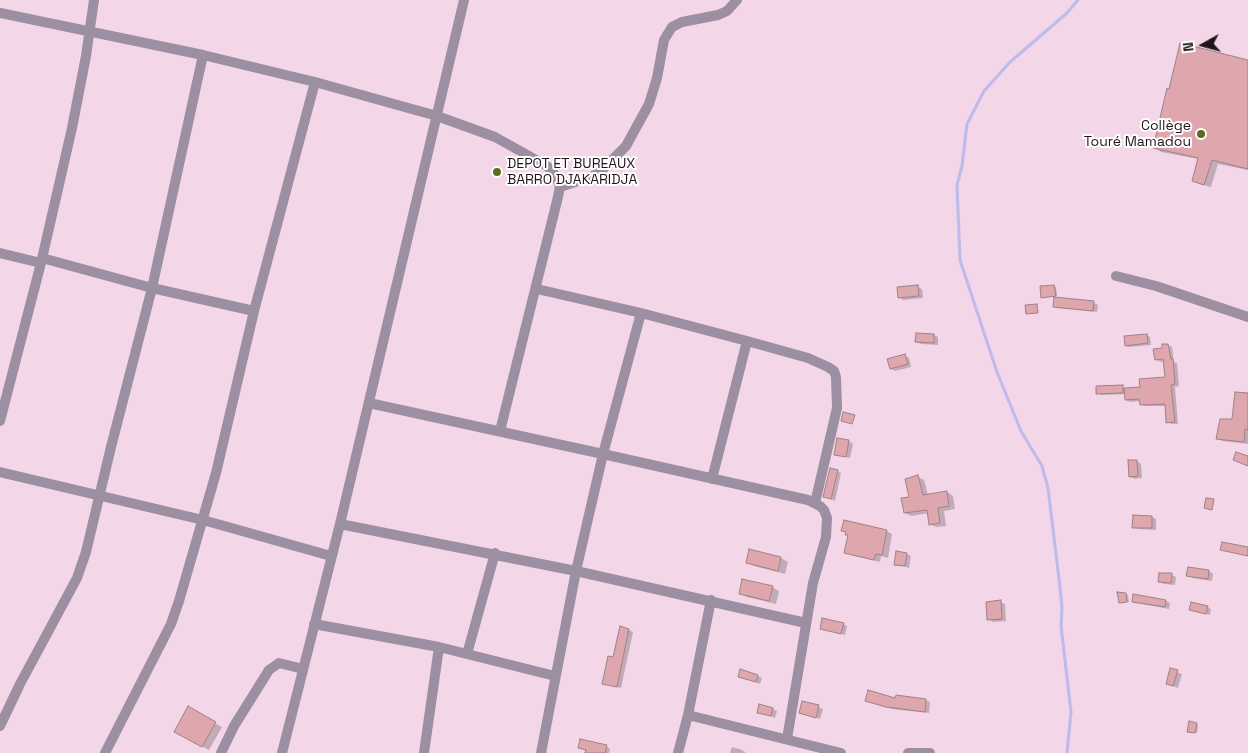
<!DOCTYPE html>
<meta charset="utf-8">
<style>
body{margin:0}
#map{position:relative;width:1248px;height:753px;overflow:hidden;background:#f3d6e7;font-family:"Space Grotesk",sans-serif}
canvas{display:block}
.north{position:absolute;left:1178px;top:20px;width:50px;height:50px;-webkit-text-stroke:4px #fff;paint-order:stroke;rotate:263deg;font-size:14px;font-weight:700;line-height:20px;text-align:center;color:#1f151b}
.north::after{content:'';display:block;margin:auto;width:18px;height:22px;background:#1f151b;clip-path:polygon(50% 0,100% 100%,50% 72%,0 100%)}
</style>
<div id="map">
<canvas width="1248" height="753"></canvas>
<div class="north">N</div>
</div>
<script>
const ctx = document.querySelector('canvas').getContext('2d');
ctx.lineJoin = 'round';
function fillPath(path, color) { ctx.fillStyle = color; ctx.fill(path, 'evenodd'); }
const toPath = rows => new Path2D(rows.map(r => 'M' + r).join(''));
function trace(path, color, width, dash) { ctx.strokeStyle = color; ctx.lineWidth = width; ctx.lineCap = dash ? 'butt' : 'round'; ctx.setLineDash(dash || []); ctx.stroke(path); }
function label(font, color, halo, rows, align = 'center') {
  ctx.font = font + ' "Space Grotesk",sans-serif'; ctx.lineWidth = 4; ctx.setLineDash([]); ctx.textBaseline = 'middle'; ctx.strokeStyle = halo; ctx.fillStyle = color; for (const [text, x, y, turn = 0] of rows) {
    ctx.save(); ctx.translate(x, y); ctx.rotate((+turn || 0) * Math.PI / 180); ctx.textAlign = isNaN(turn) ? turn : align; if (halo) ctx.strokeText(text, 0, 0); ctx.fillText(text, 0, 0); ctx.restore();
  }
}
fillPath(toPath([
 [1248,60,1248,170,1218,164,1211,187,1200,184,1193,180,1199,159,1161,152,1155,148],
 [1054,286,1056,287,1057,296,1042,297],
 [918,287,922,289,923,298,903,300,899,297],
 [1094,303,1098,305,1097,312,1058,308,1054,306],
 [917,334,934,335,938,337,938,345,921,344,917,342],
 [1147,335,1150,337,1151,345,1129,347,1126,346],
 [1168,345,1172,347,1174,362,1177,363,1179,386,1175,387,1178,424,1172,424,1168,422,1166,406,1145,406,1141,404,1140,401,1130,402,1126,400,1126,394,1101,395,1098,393,1122,386,1125,389,1141,388,1166,378,1165,361,1160,362,1156,359],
 [905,356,909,358,911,367,895,371,891,369],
 [1248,395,1248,444,1222,441,1218,438,1233,421],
 [849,441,853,444,850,458,835,454],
 [1137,461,1141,464,1142,478,1134,479,1130,476],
 [837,471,841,473,835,501,825,497],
 [918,477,924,480,928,495,947,492,953,496,955,509,944,511,946,526,936,527,930,524,929,513,911,516,905,513],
 [1152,517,1156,519,1156,530,1138,529,1134,527],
 [842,530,886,531,892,534,888,558,881,556,880,562,851,555,845,552,849,535],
 [750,550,781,558,788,562,785,574,754,566,747,562],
 [907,554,911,556,909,568,896,564],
 [1189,568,1209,571,1213,574,1212,581,1192,578,1188,575],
 [1172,575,1176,577,1175,585,1164,584,1159,582],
 [772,587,779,591,776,604,747,597,740,593],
 [1126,594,1128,595,1129,602,1120,602],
 [1133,601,1166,601,1170,603,1169,609,1138,603],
 [1000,602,1005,604,1006,621,993,622,989,619],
 [1207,607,1211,609,1210,615,1190,610],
 [843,624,847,626,845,635,821,628],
 [629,630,633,632,621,688,608,685,604,683],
 [1171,670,1182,674,1178,688,1167,684],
 [740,676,758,676,762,678,760,684],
 [896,699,926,700,930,702,929,713,892,709,870,702],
 [803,702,823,709,820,719,800,713],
 [188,708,222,727,209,750,176,732],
 [773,709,777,711,775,718,758,712],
 [1190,723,1198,725,1197,733,1190,732],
 [606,746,610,749,609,753,586,753,587,750,580,747],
 [732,747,742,750,746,753,730,753]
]), '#0003');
trace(toPath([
 [1067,753,1071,712,1061,626,1062,608,1060,587,1048,488,1042,466,1021,431,997,372,960,260,957,185,962,166,967,124,984,91,1010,62,1067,13,1078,0]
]), '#bcbbeb', 3);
const building = toPath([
 [1180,43,1248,60,1248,169,1212,160,1204,185,1192,181,1198,158,1153,148,1167,88,1169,89,1180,43],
 [918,285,919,296,898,298,897,287,918,285],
 [1054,285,1056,296,1041,298,1040,286,1054,285],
 [1054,297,1094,301,1093,311,1053,307,1054,297],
 [1037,304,1038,313,1026,314,1025,305,1037,304],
 [916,333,934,334,934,343,915,342,916,333],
 [1147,334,1148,343,1125,346,1124,336,1147,334],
 [1162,344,1168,344,1171,359,1173,359,1175,384,1171,385,1175,422,1166,423,1165,404,1140,405,1139,399,1125,400,1124,388,1140,387,1139,379,1165,377,1163,359,1155,360,1153,349,1162,348,1162,344],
 [905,354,908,364,890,369,887,359,905,354],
 [1123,385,1123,393,1096,394,1096,386,1123,385],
 [1235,392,1248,393,1248,430,1245,429,1244,442,1216,439,1220,419,1232,419,1235,392],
 [843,412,855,415,852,424,841,421,843,412],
 [837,438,849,440,846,457,834,455,837,438],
 [1236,452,1248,456,1248,466,1233,460,1236,452],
 [1128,460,1137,460,1138,476,1129,477,1128,460],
 [830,468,838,470,831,499,823,497,830,468],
 [918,475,923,495,947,491,949,506,938,508,940,523,929,525,927,510,904,513,901,498,909,497,905,479,918,475],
 [1206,498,1214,499,1212,510,1204,508,1206,498],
 [1133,515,1152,516,1152,528,1132,528,1133,515],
 [844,520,887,530,882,555,876,554,874,560,844,553,848,535,845,535,846,532,841,531,844,520],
 [1222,542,1248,547,1248,556,1220,550,1222,542],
 [749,549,781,557,778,571,746,563,749,549],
 [896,551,907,553,905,566,894,565,896,551],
 [1188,567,1209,570,1208,579,1186,576,1188,567],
 [1159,573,1172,573,1171,583,1158,582,1159,573],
 [742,579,773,586,769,601,739,594,742,579],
 [1117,592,1126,593,1127,602,1119,603,1117,592],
 [1133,594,1166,600,1165,607,1132,602,1133,594],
 [1001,600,1002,619,987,620,986,602,1001,600],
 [1191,602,1208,606,1206,614,1189,610,1191,602],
 [822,618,844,623,841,634,820,629,822,618],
 [620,626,629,629,617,687,602,684,608,656,613,657,620,626],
 [1170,668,1178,670,1173,686,1166,684,1170,668],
 [740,669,758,675,756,682,738,677,740,669],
 [868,690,895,698,896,695,926,699,925,712,886,707,865,701,868,690],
 [802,701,819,705,816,718,799,713,802,701],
 [759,704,773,708,771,716,757,713,759,704],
 [188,706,216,722,202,747,174,732,188,706],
 [1189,721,1197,723,1195,733,1187,732,1189,721],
 [580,739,607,745,605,753,585,753,586,750,578,748,580,739]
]);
fillPath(building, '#dea6ad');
trace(building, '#a08185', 1);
trace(toPath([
 [0,13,203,55,315,82,437,116,495,137,547,166,556,176,560,187,557,201,500,431],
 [560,187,593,176,603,169,626,146,649,104,657,78,664,40,672,27,682,22,718,15,727,11,737,0],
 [0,253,41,263],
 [42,258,152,288,254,311],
 [1116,276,1156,286,1248,317],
 [537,289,641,313,747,341,808,358,828,367,834,371,836,377,837,408,815,503],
 [369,403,603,454,808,500,820,506,824,510,827,518,826,537,813,583,787,739],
 [0,421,41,263,72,128,86,56,94,0],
 [0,472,203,520,331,556],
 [712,479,747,341],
 [340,524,576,571,806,623],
 [314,624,439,647,555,676],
 [467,654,495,553],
 [688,715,841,753],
 [0,726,20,684,77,578,86,552,111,447,152,288,203,55],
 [105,753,171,624,179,601,216,473,254,311,315,82],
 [221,753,234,726,269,670,279,663,303,669],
 [282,753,340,524,464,0],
 [424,753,439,647],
 [541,753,576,571,603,454,641,313],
 [678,753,688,715,711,600],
 [908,753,930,753]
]), '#9b8fa1', 10);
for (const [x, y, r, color] of [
 [1201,134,5,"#596d1c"],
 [497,172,5,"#596d1c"]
]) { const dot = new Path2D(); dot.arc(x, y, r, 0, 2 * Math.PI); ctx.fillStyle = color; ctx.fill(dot); trace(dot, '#fff', 2); }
label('14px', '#1f151b', '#fff', [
 ["Collège",1191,126],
 ["Touré Mamadou",1191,142],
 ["DEPOT ET BUREAUX",507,164,"left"],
 ["BARRO DJAKARIDJA",507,180,"left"]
], 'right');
</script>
